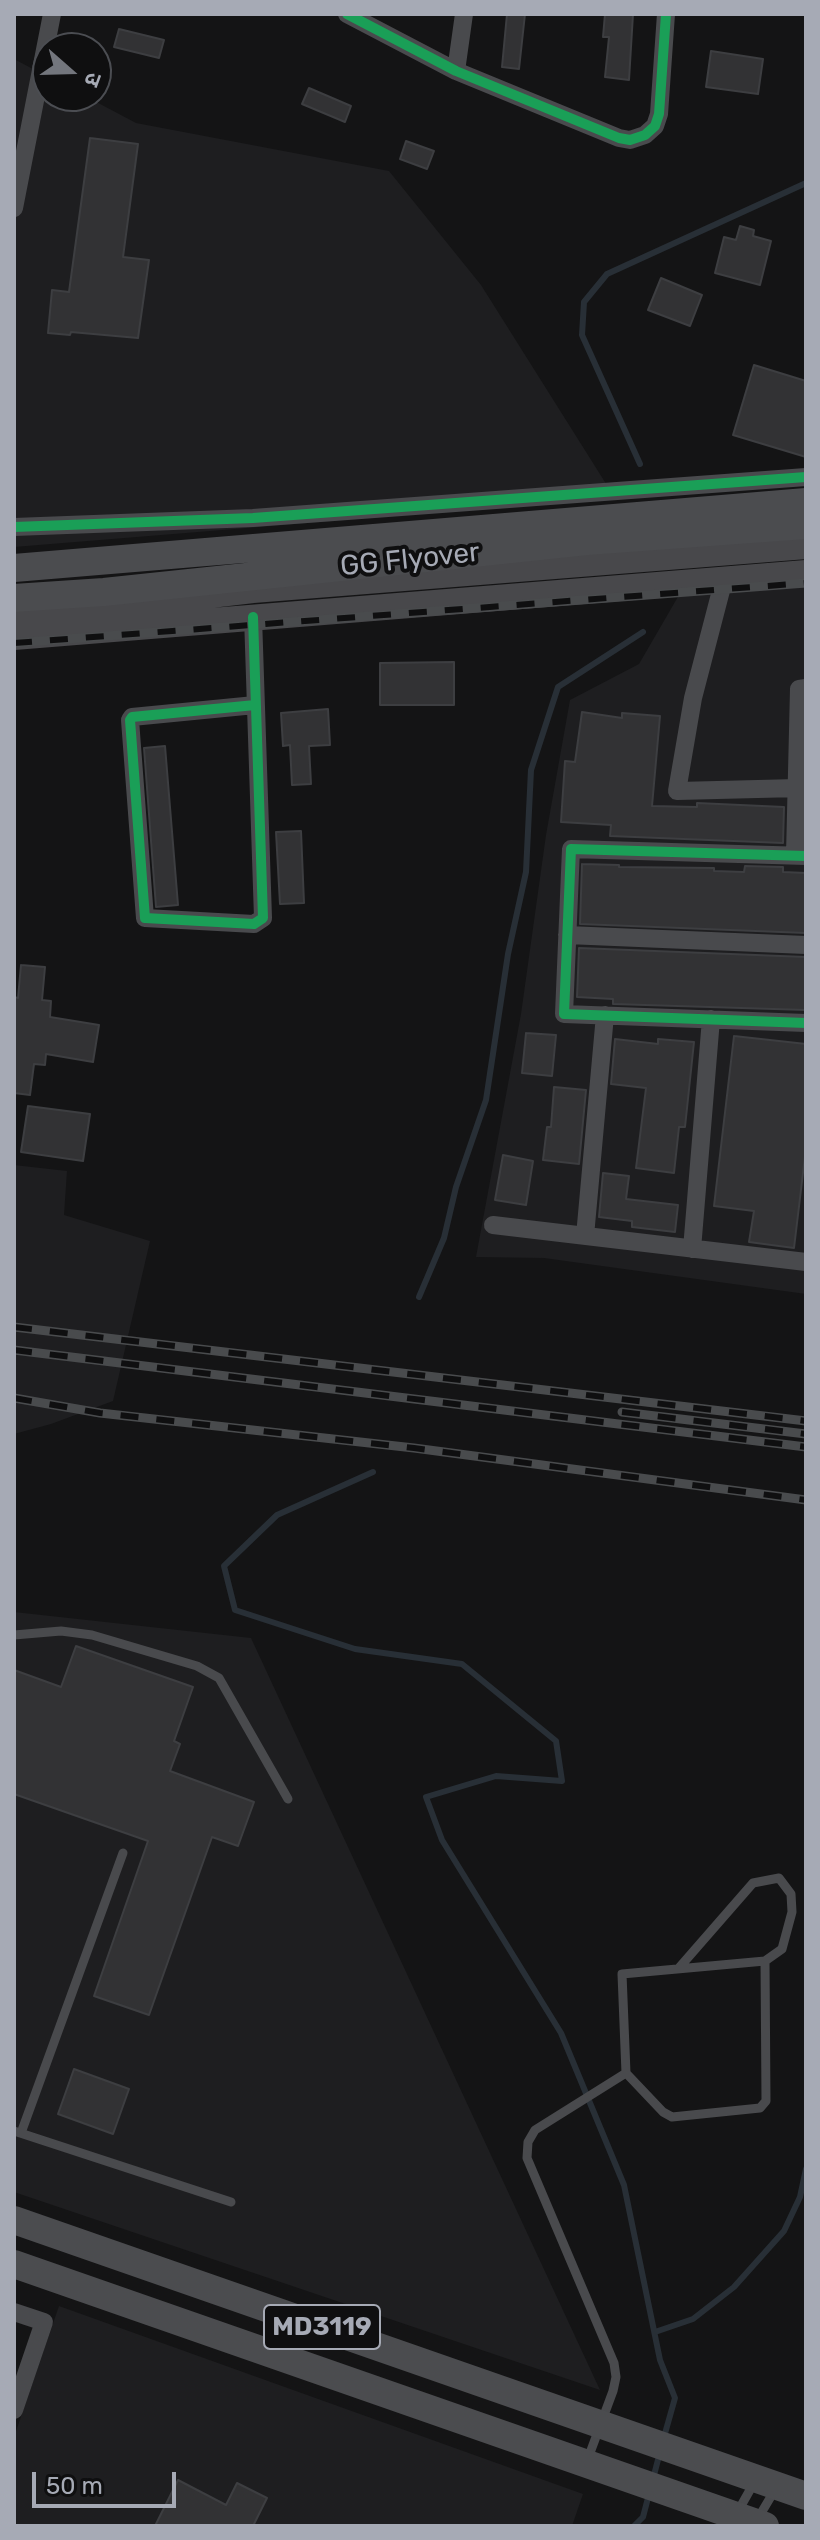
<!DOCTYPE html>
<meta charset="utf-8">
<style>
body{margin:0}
#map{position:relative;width:820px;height:2540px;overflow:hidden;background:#141415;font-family:Rubik,"Noto Sans Devanagari",sans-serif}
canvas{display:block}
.frame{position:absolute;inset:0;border:16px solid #a6aab5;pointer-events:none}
.north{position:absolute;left:32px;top:32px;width:80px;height:80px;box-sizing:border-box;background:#0f0f10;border:2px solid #4b4d52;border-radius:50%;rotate:110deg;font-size:22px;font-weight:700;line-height:32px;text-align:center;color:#a6aab5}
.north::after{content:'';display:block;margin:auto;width:28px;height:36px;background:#73767d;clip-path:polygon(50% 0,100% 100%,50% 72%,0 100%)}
.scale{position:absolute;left:32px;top:2472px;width:144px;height:36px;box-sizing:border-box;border:4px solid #a6aab5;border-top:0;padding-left:10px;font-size:24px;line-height:28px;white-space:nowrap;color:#a6aab5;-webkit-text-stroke:6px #0f0f10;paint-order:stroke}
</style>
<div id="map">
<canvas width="820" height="2540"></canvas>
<div class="frame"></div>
<div class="north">उ</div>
<div class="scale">50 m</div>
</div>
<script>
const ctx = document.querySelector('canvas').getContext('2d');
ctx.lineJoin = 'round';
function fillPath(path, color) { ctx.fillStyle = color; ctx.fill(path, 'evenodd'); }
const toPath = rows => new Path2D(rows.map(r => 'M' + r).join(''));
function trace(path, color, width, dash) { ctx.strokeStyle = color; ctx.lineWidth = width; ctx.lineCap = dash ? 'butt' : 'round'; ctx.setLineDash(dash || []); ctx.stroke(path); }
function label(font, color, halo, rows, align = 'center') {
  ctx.font = font + ' Rubik,sans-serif'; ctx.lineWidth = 8; ctx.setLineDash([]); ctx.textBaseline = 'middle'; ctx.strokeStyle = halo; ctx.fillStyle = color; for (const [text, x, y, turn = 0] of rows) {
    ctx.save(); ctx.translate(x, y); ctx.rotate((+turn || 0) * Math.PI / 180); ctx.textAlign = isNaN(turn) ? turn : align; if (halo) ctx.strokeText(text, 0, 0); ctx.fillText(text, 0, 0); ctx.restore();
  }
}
fillPath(toPath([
 [14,59,48,77,48,96,85,96,136,123,389,171,481,285,615,498,14,547],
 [806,586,806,1294,544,1258,476,1257,521,1014,546,835,570,700,639,664,679,595],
 [14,1165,67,1171,64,1215,150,1241,113,1401,51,1424,14,1434],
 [14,1612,251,1638,600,2390,14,2192],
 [59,2306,583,2494,572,2526,14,2526,14,2437]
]), '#1e1e20');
trace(toPath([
 [640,464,582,335,584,302,607,274,806,183],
 [419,1297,444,1238,456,1187,486,1100,508,954,526,872,531,770,558,687,643,632],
 [373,1472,277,1515,224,1566,235,1610,355,1649,462,1664,556,1741,562,1781,496,1776,426,1797,442,1840,561,2033,624,2185,660,2360,675,2398,664,2437],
 [655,2332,693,2319,734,2287,784,2231,800,2197,806,2169],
 [653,2479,660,2452],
 [634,2526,643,2517,649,2494]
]), '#282f36', 6);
const building = toPath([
 [507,14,525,14,519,69,502,67,507,14],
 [605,14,633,14,629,80,605,77,609,37,603,37,605,14],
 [119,29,164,40,159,58,114,47,119,29],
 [711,51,763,59,758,94,706,87,711,51],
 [309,88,351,106,345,122,302,104,309,88],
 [90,138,138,144,123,257,149,260,138,338,71,332,70,335,48,333,52,290,69,292,90,138],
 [406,141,434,151,427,169,400,159,406,141],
 [740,226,754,230,753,236,771,241,760,285,715,273,724,237,736,240,740,226],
 [661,278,702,295,690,326,648,310,661,278],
 [754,365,806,381,806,457,733,435,754,365],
 [454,662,454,705,380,705,380,663,454,662],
 [328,709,330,745,309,746,311,784,292,785,290,745,283,746,281,713,328,709],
 [582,712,622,718,622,713,660,716,652,806,697,807,697,803,784,807,783,843,610,836,611,825,561,822,565,761,575,762,582,712],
 [165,746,178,905,156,907,144,748,165,746],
 [301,831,304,903,280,904,276,832,301,831],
 [582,864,619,865,619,867,714,868,714,871,744,872,745,866,783,867,783,872,806,873,806,933,580,924,582,864],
 [579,948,806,957,806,1010,613,1004,613,999,577,997,579,948],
 [21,965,45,967,42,1000,51,1001,50,1017,99,1025,93,1062,46,1054,45,1065,34,1064,30,1095,14,1093,14,997,18,998,21,965],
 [526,1033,556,1035,552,1076,522,1073,526,1033],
 [734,1036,806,1044,806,1148,794,1248,749,1242,754,1211,714,1206,734,1036],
 [615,1039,658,1044,658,1039,694,1042,685,1127,679,1127,674,1173,636,1168,646,1088,611,1084,615,1039],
 [554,1087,586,1090,579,1164,543,1160,547,1127,551,1127,554,1087],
 [28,1106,90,1114,83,1161,21,1152,28,1106],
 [503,1155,533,1161,526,1205,495,1200,503,1155],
 [603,1173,629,1176,626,1199,678,1205,675,1232,632,1227,632,1221,599,1217,603,1173],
 [76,1646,193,1687,174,1741,180,1744,170,1771,254,1802,238,1846,212,1837,149,2015,94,1996,148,1841,14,1794,14,1670,61,1687,76,1646],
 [74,2069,129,2089,113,2134,58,2114,74,2069],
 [178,2480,226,2505,237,2483,267,2498,253,2526,155,2526,178,2480]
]);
fillPath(building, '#323234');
trace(building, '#3d3e41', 2);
trace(toPath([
 [14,1635,61,1631,92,1635,197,1666,219,1678,288,1799],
 [626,2073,663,2112,672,2117,760,2108,766,2101,765,1961],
 [14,2131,231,2202],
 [21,2133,123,1853],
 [587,2461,613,2391,616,2377,614,2363,527,2158,528,2142,535,2130,626,2073,622,1974,765,1961,782,1949,792,1912,791,1894,779,1878,753,1883,678,1969],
 [737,2513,755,2481],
 [757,2520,776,2488]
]), '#494a4d', 9);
trace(toPath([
 [347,14,456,71,619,138,630,140,645,135,655,126,659,114,666,14],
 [456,71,464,14],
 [14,208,52,14],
 [14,527,253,518,806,477],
 [724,579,693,698,677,791,798,788],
 [253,617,263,918,254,924,145,918,130,720,132,717,255,705],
 [795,855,799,689,806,688],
 [806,856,571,849,564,1014,806,1023],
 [567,935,806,945],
 [493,1225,806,1262],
 [585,1236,605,1015],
 [692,1249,711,1019],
 [14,2312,44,2322,14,2410]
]), '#494a4d', 18);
trace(toPath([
 [14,618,253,590,806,546],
 [14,637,806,573]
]), '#48484b', 26);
trace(toPath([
 [14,568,806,502],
 [14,598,104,592,587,541,806,525],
 [14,2220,806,2496],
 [14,2264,765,2526]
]), '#4b4c4f', 28);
const rail = toPath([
 [14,643,806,583],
 [14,1327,806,1421],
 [14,1350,806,1447],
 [14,1398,100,1413,414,1448,806,1500],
 [622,1412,806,1434]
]);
trace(rail, '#494b4d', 9);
trace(rail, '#0f0f10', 6, [18]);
trace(toPath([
 [347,14,456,71,619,138,630,140,645,135,655,126,659,114,666,14],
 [14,527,253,518,806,477],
 [253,617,263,918,254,924,145,918,130,720,132,717,255,705],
 [806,856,571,849,564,1014,806,1023]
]), '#1a9f57', 10);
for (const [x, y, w] of [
 [322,2327,116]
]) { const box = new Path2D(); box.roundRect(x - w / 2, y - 22, w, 44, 6); ctx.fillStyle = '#0f0f10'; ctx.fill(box); trace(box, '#a6aab5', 2); }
label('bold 26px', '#a6aab5', null, [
 ["MD3119",322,2327]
]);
label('28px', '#a6aab5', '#0f0f10', [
 ["GG Flyover",410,560,-6]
]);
</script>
